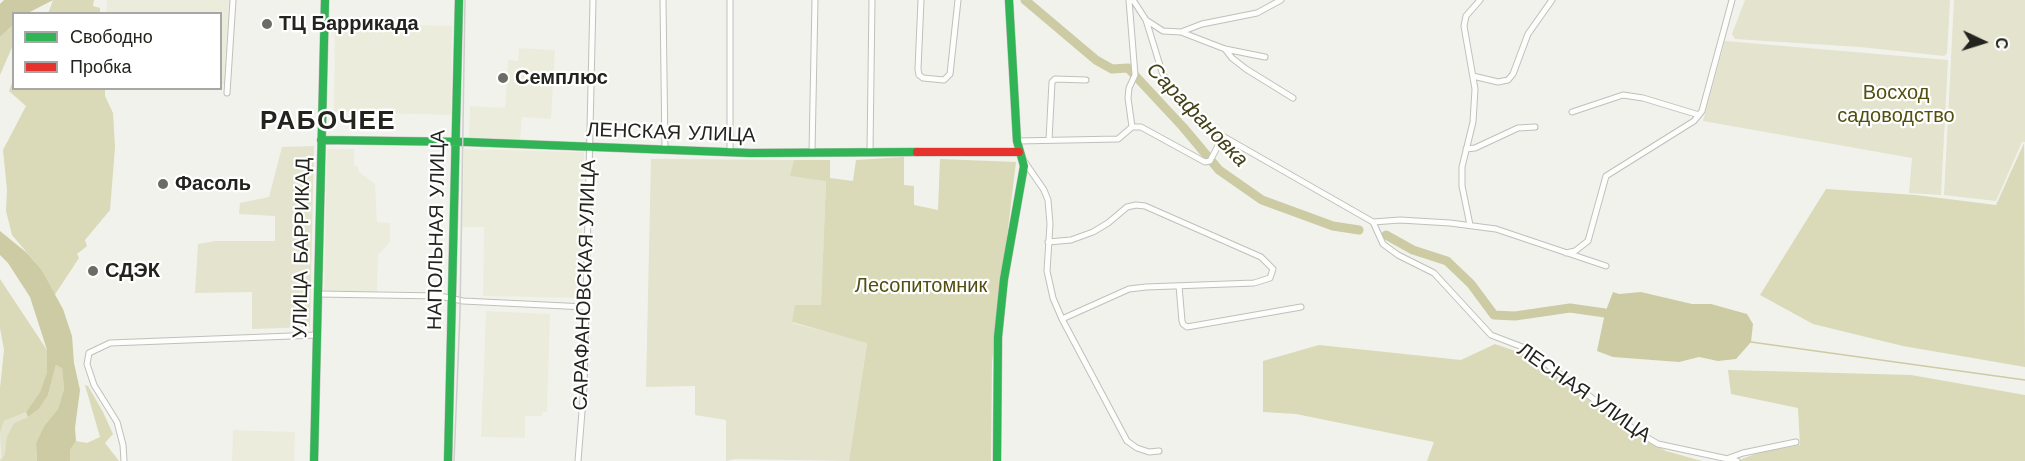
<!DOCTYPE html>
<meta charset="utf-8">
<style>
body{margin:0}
#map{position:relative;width:2025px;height:461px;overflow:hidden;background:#f2f2ec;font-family:"Work Sans",sans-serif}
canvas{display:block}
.legend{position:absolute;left:12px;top:12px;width:210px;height:78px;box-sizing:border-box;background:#fff;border:2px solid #a7a7a5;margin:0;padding:8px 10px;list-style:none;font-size:18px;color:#24241e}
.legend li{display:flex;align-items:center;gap:12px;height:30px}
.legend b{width:30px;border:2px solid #a7a7a5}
.north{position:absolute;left:1953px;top:12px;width:60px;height:60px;-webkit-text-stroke:4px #fff;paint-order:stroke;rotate:94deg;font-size:16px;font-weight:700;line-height:24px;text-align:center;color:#24241e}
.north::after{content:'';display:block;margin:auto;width:21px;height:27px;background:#24241e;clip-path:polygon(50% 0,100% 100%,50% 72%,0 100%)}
</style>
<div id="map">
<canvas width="2025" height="461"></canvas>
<ul class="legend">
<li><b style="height:8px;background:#30b455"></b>Свободно</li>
<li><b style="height:8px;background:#e5322d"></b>Пробка</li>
</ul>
<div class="north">С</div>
</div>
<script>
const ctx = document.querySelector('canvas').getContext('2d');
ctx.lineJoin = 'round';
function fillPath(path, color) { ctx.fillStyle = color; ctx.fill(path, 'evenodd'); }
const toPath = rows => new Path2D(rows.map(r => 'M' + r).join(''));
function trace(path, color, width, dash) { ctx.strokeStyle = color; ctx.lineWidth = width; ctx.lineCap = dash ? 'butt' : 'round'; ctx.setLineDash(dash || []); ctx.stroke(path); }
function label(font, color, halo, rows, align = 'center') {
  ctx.font = font + ' "Work Sans",sans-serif'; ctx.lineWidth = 4.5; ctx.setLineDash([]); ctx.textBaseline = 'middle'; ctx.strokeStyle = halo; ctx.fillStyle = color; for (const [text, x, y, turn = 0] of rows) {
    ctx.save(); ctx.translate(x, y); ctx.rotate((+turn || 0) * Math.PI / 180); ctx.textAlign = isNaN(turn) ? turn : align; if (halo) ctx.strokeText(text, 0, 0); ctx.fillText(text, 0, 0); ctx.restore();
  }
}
fillPath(toPath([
 [107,0,229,0,224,84,221,85,220,14,106,13],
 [335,23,452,26,451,115,334,112],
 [519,48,555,50,551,119,522,117,520,140,469,137,470,106,505,108,508,60,518,61],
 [327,149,354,149,354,165,358,167,359,172,375,184,377,222,390,223,390,242,378,255,377,293,324,292],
 [464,149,584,152,580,298,483,296,484,227,462,227],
 [486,311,550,314,547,412,542,412,542,416,525,416,525,438,481,437],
 [233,430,295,432,294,461,232,461]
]), '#ececdd');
fillPath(toPath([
 [1745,0,1950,0,1947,53,1944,56,1860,47,1735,39,1732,34],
 [1954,0,2025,0,2025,142,2022,142,1996,201,1944,195],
 [1725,41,1948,60,1941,195,1909,193,1912,158,1703,121],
 [314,146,310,327,252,329,252,292,195,293,198,244,216,241,275,241,275,216,239,214,240,203,269,197,282,147],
 [651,159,794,160,791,176,826,180,821,306,792,323,867,342,849,461,735,459,726,461,726,420,695,415,695,386,646,387],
 [26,412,28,417,14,423,7,461,1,461,0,433,4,421]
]), '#e3e3ce');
fillPath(toPath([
 [53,0,94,0,93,6,100,8,100,13,48,14],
 [13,25,13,45,0,75,0,37],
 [13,80,14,88,105,89,105,96,113,113,115,147,110,210,85,240,87,246,77,254,79,258,54,296,41,269,12,235,6,211,7,190,3,150,26,106,9,91],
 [2024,143,2025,367,1903,346,1813,324,1760,295,1826,189,1916,195,1996,205],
 [904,157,904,185,914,186,914,205,938,210,940,159,1016,162,992,362,991,461,849,461,867,343,792,322,795,305,821,305,826,181,790,176,794,160,830,160,830,178,853,181,856,160],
 [0,279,47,350,48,373,40,392,26,412,4,421,0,433,0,388,4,350,0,328],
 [1495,344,1532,357,1636,435,1666,451,1702,461,1427,461,1434,442,1296,414,1263,412,1263,361,1319,345,1461,360],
 [56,365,62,367,64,389,58,409,44,426,36,443,37,461,0,461,0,457,1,461,5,454,7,437,14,423,28,417,39,409,48,395],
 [1728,370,1911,375,2025,395,2025,461,1736,461,1761,452,1800,445,1798,408,1731,394],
 [85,385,88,386,103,412,113,434,105,443,119,461,70,461,70,450,76,441,87,443,100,437]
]), '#dad9b8');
fillPath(toPath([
 [4,0,53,0,28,13,14,14,13,25,0,37,0,4],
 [0,231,27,253,41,269,63,309,72,336,74,363,80,390,75,428,76,441,70,450,70,461,37,461,36,443,44,426,58,409,64,389,62,368,56,365,48,395,39,409,28,417,26,412,40,392,47,373,47,350,30,297,8,263,0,255],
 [1613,292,1619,294,1641,292,1692,304,1711,304,1747,314,1753,324,1751,342,1736,359,1718,361,1699,357,1679,362,1613,357,1597,351,1605,313]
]), '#cccba3');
trace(toPath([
 [1751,342,2025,380]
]), '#cccba3', 1.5);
trace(toPath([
 [1025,0,1096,60,1112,69,1128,68,1183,127,1219,170,1262,200,1333,226,1359,230],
 [1386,235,1413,250,1447,261,1471,284,1494,315,1515,316,1570,308,1605,313]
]), '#cccba3', 9);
const street = toPath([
 [663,0,665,150],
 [730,0,730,152],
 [921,0,918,69,919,75,923,78,944,80,950,74,958,0],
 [1129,0,1135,75,1129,88,1128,98,1132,127],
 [1133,0,1146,20,1162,72,1175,96,1205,126,1373,222,1383,244,1398,255,1434,273,1491,335,1525,348,1639,433,1658,444,1737,461],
 [1146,20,1163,31,1181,32,1225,49,1265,57],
 [1181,32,1202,24,1257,13,1281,0],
 [1225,49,1232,58,1246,69,1293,98],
 [1473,76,1498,82,1508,80,1513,74,1528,34,1552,0],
 [227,93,233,0],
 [1572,112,1623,95,1643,98,1699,115],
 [1049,140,1052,82,1055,79,1086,80],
 [1017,141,1118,139,1132,127,1141,127,1205,162,1210,161,1223,136],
 [1466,149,1475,148,1518,128,1535,127],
 [870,151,872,0],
 [812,153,815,0],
 [1024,161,1044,190,1048,200,1050,224,1047,271,1053,298,1062,319,1127,441,1137,448,1149,452,1159,451],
 [1373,222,1400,220,1450,223,1496,229,1606,266],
 [1470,225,1462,186,1462,167,1473,122,1475,89,1464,26,1466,16,1480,0],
 [1048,242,1071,240,1093,232,1108,223,1127,207,1136,205,1145,206,1261,257,1273,269,1270,278,1254,283,1146,287,1129,289,1062,319],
 [1566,253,1575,251,1588,241,1606,176,1694,121,1702,111,1732,0],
 [1179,286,1182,321,1183,324,1187,327,1301,307],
 [318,294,440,296,463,301,586,307],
 [1729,458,1743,453,1796,442],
 [124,461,123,445,117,422,94,385,87,364,89,353,110,343,317,335],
 [578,461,584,387,593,0]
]);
const fast = toPath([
 [321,140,467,142,750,153,917,152],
 [314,461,325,0],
 [448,461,459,0],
 [997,461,998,337,1004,279,1024,166,1017,141,1009,0]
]);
const jam = toPath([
 [917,152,1019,152]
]);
trace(street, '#c0c0bb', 7);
trace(fast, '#c0c0bb', 9);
trace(jam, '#c0c0bb', 9);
trace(street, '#fdfdfc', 5);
trace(fast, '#30b455', 8);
trace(jam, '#e5322d', 8);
trace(toPath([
 [454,461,460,313,465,0]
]), '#cececd', 1.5);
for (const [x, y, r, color] of [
 [267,24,6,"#6c6c66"],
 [503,78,6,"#6c6c66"],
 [163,184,6,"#6c6c66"],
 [93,271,6,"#6c6c66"]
]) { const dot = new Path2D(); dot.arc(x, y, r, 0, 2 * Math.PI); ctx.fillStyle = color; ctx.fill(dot); trace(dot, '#fff', 2); }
label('bold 20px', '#24241e', '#fff', [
 ["ТЦ Баррикада",279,24],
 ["Семплюс",515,78],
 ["Фасоль",175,184],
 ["СДЭК",105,271]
], 'left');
label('20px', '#524f0f', '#fff', [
 ["Восход",1896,93],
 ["садоводство",1896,116],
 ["Лесопитомник",921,286]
]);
label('20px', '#24241e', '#fff', [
 ["ЛЕНСКАЯ УЛИЦА",671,133,2],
 ["НАПОЛЬНАЯ УЛИЦА",437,230,-89],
 ["УЛИЦА БАРРИКАД",302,248,-89],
 ["САРАФАНОВСКАЯ УЛИЦА",585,285,-88],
 ["ЛЕСНАЯ УЛИЦА",1584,393,35]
]);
label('italic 21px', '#434117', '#fff', [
 ["Сарафановка",1197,115,46]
]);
ctx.letterSpacing = '1.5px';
label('bold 26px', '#24241e', '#fff', [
 ["РАБОЧЕЕ",328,121]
]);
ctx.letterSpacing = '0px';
</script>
